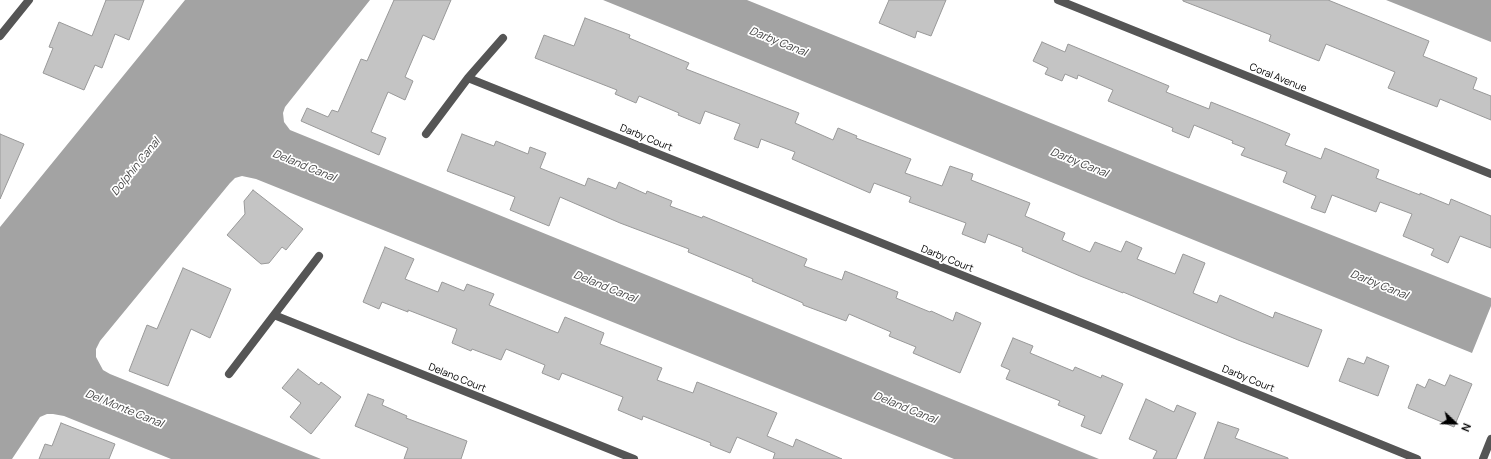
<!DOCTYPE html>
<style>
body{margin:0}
#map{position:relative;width:1491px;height:459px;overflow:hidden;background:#fff;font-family:Manrope,sans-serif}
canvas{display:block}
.north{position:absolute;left:1435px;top:403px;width:40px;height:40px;-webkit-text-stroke:3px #fff;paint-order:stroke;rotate:112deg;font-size:11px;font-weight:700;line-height:16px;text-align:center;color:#000}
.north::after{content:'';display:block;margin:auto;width:14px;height:18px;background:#000;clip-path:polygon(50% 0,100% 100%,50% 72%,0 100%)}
</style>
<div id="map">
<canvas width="1491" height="459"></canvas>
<div class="north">N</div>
</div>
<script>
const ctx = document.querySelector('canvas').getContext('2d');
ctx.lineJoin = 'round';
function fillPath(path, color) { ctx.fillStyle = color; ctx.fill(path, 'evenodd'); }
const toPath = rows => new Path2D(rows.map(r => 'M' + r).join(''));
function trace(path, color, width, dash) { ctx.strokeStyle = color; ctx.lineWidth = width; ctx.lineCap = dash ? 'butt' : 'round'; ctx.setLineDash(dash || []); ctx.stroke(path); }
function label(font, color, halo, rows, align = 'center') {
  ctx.font = font + ' Manrope,sans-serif'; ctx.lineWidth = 3.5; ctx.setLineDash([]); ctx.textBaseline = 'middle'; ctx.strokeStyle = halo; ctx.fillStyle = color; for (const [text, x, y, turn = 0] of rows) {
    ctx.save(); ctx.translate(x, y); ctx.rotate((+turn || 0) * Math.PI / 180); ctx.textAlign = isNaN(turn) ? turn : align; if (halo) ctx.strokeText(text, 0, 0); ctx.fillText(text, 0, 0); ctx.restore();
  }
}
fillPath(toPath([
 [185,0,370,0,285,107,283,113,284,122,290,130,1099,459,954,459,256,179,242,176,235,178,230,183,100,341,96,349,96,357,103,370,110,374,321,459,171,459,64,416,53,414,47,414,40,417,12,459,0,459,0,227],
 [603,0,747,0,1167,170,1491,298,1491,306,1472,353],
 [1386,0,1491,0,1491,42]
]), '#a3a3a3');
const building = toPath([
 [106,0,144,0,129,40,115,34,102,68,95,65,84,90,43,73,53,48,49,47,59,22,92,36,106,0],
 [394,0,451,0,434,40,423,35,405,77,413,81,405,100,388,92,371,132,386,138,379,155,301,121,307,108,328,117,332,110,338,112,361,59,367,61,394,0],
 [889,0,946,0,931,36,917,31,915,38,879,23,889,0],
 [1183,0,1328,0,1429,41,1423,56,1477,78,1473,89,1491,96,1491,120,1440,99,1437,107,1388,88,1395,72,1326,44,1319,61,1269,41,1271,35,1183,1,1183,0],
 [585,18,630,35,629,38,689,63,686,69,799,113,795,123,833,140,838,128,857,136,856,138,911,159,905,173,942,186,950,166,973,174,971,180,1030,203,1025,216,1065,233,1062,240,1090,252,1095,242,1121,252,1126,241,1142,248,1137,259,1175,274,1183,254,1205,263,1193,293,1217,303,1220,295,1273,318,1275,312,1322,330,1308,367,1238,340,1123,292,1123,293,1080,276,1022,251,1023,248,988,234,985,243,962,234,966,223,909,202,911,197,874,183,870,193,792,159,795,152,761,139,758,148,734,139,740,124,705,111,700,124,678,115,679,113,639,96,636,103,615,94,617,90,535,58,544,35,574,46,585,18],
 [1042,42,1065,52,1068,44,1169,86,1166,92,1209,109,1211,102,1266,124,1290,134,1285,145,1321,159,1325,148,1379,170,1376,178,1420,195,1420,193,1449,205,1451,199,1491,216,1491,248,1460,236,1448,263,1431,255,1434,249,1403,236,1412,214,1380,202,1376,212,1332,195,1325,213,1311,208,1316,196,1283,182,1287,172,1241,155,1245,148,1232,143,1233,141,1194,125,1189,138,1172,131,1173,128,1108,101,1113,90,1078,75,1077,79,1065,74,1062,81,1045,74,1048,68,1033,61,1042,42],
 [0,134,24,144,0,199,0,134],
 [462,134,494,146,496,141,528,154,530,147,546,153,540,168,585,186,588,178,616,189,619,182,646,194,647,191,672,201,670,206,702,218,703,216,807,259,804,266,842,280,845,271,898,292,896,298,930,312,931,311,953,321,956,312,981,323,960,373,913,353,916,347,889,336,891,332,849,314,846,321,803,305,803,303,752,281,753,279,688,252,689,249,620,223,560,197,549,226,510,210,515,197,447,171,462,134],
 [253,190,303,229,286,250,282,247,269,263,261,264,227,235,245,214,244,201,253,190],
 [385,247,414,259,405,279,438,292,442,282,464,291,467,284,494,294,489,305,558,333,565,317,604,333,600,344,662,368,657,380,693,393,697,382,777,413,767,436,793,447,796,439,842,459,773,459,775,453,737,437,730,453,710,445,711,443,643,416,642,420,618,410,623,397,562,373,559,380,542,373,545,365,506,349,501,360,472,349,471,351,452,343,457,329,408,310,408,312,382,302,379,309,363,302,385,247],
 [183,268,231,289,210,338,191,329,168,386,129,371,147,325,157,329,183,268],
 [1013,338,1033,346,1030,353,1073,371,1075,367,1101,378,1102,375,1123,384,1101,434,1081,426,1085,416,1058,405,1060,401,1006,379,1010,370,1001,366,1013,338],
 [1367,357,1389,366,1378,396,1339,381,1348,358,1364,364,1367,357],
 [298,369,319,385,321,382,341,397,311,434,290,417,301,403,282,388,298,369],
 [1450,375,1472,384,1454,427,1408,408,1417,384,1425,388,1429,379,1445,386,1450,375],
 [368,394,384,400,382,405,407,416,406,418,467,441,461,459,404,459,408,448,355,426,368,394],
 [1146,399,1174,412,1177,405,1196,413,1176,459,1153,459,1157,451,1129,439,1146,399],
 [1218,422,1239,429,1235,438,1288,458,1288,459,1204,459,1218,422],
 [61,423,115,444,109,459,39,459,45,444,52,446,61,423]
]);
fillPath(building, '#c4c4c4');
trace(building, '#999', 1);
trace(toPath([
 [1058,0,1491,174],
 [0,36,29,0],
 [468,78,1097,329,1417,459],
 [426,134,468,78,503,38],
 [274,315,634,459],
 [229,374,319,256],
 [1483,459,1491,439]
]), '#555', 8);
label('10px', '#000', '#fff', [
 ["Coral Avenue",1278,78,22],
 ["Darby Court",646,138,22],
 ["Darby Court",947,259,22],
 ["Delano Court",457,378,22],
 ["Darby Court",1248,379,22]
]);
label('italic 11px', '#444', '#fff', [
 ["Darby Canal",778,42,22],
 ["Darby Canal",1079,163,22],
 ["Deland Canal",304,166,22],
 ["Dolphin Canal",136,167,-51],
 ["Darby Canal",1379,285,22],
 ["Deland Canal",605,287,22],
 ["Deland Canal",905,408,22],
 ["Del Monte Canal",124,409,22]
]);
</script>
